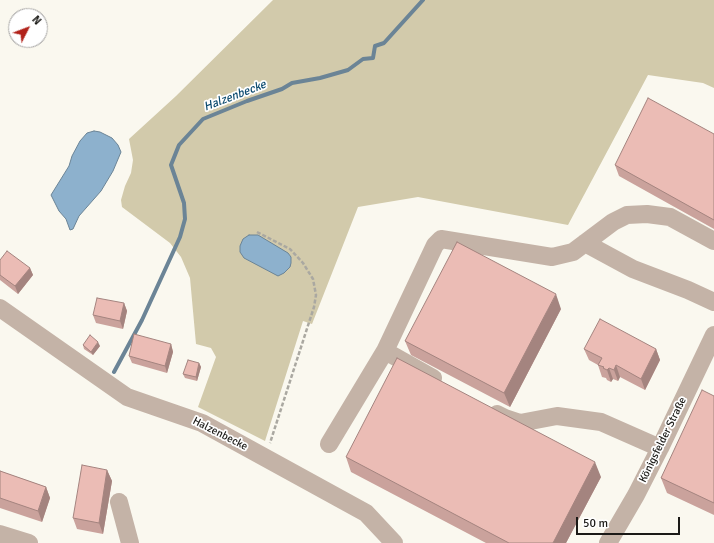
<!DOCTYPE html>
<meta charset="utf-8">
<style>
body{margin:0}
#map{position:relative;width:714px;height:543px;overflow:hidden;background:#faf8ef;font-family:Signika,sans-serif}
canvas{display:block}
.north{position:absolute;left:8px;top:8px;width:40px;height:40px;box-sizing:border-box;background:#fff;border:1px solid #a4a3a2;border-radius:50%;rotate:48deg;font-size:11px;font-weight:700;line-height:16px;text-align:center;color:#1b1a17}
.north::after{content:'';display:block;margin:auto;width:14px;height:18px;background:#b1221a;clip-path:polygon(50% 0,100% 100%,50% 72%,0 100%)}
.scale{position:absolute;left:576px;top:517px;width:104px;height:18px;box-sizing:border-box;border:2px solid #1b1a17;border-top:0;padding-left:5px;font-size:12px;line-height:14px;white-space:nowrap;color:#1b1a17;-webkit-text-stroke:3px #fff;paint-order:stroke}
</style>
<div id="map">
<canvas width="714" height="543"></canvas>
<div class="north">N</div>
<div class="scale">50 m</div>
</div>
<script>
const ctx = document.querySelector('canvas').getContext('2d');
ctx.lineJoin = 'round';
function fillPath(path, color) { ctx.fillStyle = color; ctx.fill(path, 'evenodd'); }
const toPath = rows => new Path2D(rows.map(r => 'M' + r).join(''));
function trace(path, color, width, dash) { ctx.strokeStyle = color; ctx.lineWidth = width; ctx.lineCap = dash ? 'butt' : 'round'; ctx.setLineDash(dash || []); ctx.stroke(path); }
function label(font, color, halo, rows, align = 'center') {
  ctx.font = font + ' Signika,sans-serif'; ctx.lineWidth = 3.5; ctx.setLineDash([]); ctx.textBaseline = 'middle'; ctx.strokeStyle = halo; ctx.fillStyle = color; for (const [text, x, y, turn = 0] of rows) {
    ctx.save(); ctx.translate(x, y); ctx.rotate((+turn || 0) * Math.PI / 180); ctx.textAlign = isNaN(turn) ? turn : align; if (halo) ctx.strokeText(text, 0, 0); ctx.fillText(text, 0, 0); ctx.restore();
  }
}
fillPath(toPath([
 [273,0,714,0,714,88,703,83,648,75,568,225,418,197,358,207,312,324,303,321,265,441,198,407,216,357,211,348,196,344,190,278,181,257,170,243,122,207,121,200,125,186,131,173,133,160,129,139,176,96]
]), '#d2caab');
const water = toPath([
 [94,131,100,132,112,138,118,145,121,152,113,171,101,191,79,216,73,229,70,230,66,219,59,211,51,195,69,166,72,156,80,141,87,133,94,131],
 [249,235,258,235,288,253,291,257,291,263,290,267,284,273,278,276,244,258,240,252,240,246,243,239,249,235]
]);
fillPath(water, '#8db1cd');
trace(water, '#6b8496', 1);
trace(toPath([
 [114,372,142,320,180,237,185,219,184,203,171,165,179,145,203,119,247,101,282,89,292,83,320,78,348,70,363,59,373,58,375,46,384,43,423,0]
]), '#6b8496', 4);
trace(toPath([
 [257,232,290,249,303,263,313,279,316,295,314,307,270,443]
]), '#aaa8a1', 2.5, [4, 2]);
trace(toPath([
 [585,243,633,269,688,290,714,302],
 [0,308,127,397,202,423,366,513,394,543],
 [433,378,385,351,435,245,441,239,552,257,573,252,613,222,627,215,647,214,670,217,714,241],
 [497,414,505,418,520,423,557,416,601,422,660,448],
 [329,444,385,351],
 [119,502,130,543],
 [0,534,29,543],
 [608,543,636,495,660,448,714,335]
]), '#c4b3a7', 18);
fillPath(toPath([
 [714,134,714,229,619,176,615,165],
 [0,260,30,268,33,275,18,294,0,280],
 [124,303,127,311,123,329,96,323,93,315],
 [561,309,510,407,411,355,405,341],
 [171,344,173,352,167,373,132,363,129,356],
 [83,345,100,346,93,355,84,349],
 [584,349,656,349,660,360,645,390,620,377,618,381,613,379,611,382,607,380,606,378,602,377,598,365,589,360],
 [199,363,201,367,197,381,185,378,183,374],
 [714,396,714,515,667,493,661,478],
 [346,457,601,477,566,543,486,543,351,472],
 [107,470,112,481,103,534,77,529,73,518],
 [0,471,46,487,50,498,42,522,0,508]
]), '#caa29c');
fillPath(toPath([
 [30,268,33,275,18,294,15,286],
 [556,294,561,309,510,407,504,393],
 [124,303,127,311,123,329,120,321],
 [98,342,100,346,93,355,91,352],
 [171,344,173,352,167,373,165,366],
 [656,349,660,360,645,390,641,379],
 [199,363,201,367,197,381,196,377],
 [616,365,620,377,618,381,614,370],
 [609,368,613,379,611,382,607,370],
 [595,462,601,477,566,543,553,543],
 [107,470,112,481,103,534,99,523],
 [46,487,50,498,42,522,38,511]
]), '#a4847f');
const building = toPath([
 [648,98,714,134,714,220,615,165,648,98],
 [457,242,556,294,504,393,405,341,457,242],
 [7,251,30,268,15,286,0,275,0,260,7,251],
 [97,298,124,303,120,321,93,315,97,298],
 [600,319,656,349,641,379,616,365,614,370,609,368,607,370,603,368,604,367,598,365,602,358,584,349,600,319],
 [134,334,171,344,165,366,129,356,134,334],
 [90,335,98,342,91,352,83,345,90,335],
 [397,358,595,462,553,543,509,543,346,457,397,358],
 [188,360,199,363,196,377,183,374,188,360],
 [702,390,714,396,714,503,661,478,702,390],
 [82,465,107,470,99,523,73,518,82,465],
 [0,471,46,487,38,511,0,498,0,471]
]);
fillPath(building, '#ebbcb5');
trace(building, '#a4847f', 1);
label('11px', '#1b1a17', '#fff', [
 ["Halzenbecke",220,434,27],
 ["Königsfelder Straße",663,440,-64]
]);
label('italic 12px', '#0b4a6f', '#fff', [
 ["Halzenbecke",235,96,-21]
]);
</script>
